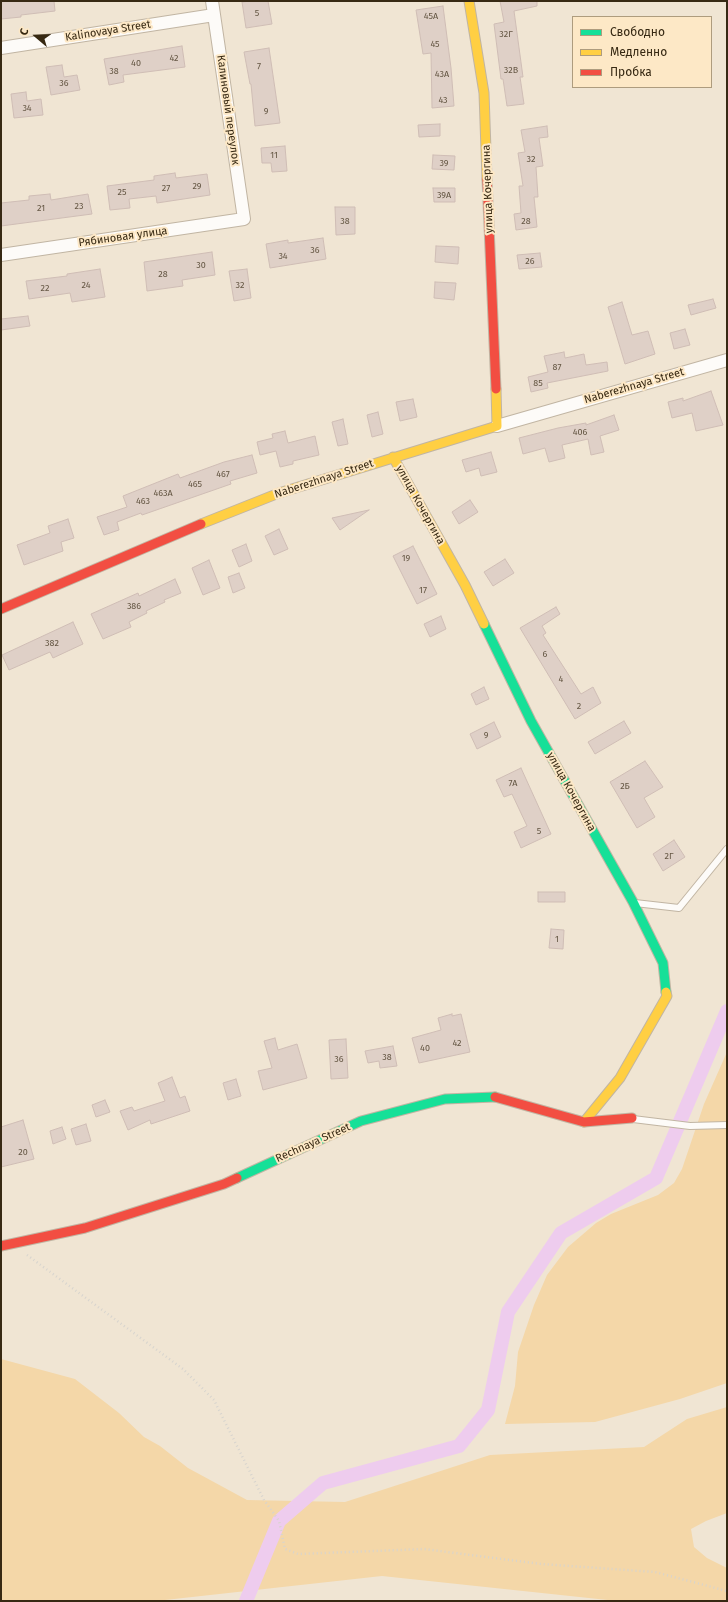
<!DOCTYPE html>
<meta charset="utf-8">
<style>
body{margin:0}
#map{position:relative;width:728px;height:1602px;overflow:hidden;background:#f0e5d3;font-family:"Fira Sans",sans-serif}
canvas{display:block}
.frame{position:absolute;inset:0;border:2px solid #372913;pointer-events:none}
.legend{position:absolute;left:572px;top:16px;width:140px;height:72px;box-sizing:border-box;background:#fde8c6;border:1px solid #ae9c7e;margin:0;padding:5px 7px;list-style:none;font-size:12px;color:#372913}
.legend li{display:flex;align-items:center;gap:8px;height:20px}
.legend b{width:20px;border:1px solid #ae9c7e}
.north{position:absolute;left:16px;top:16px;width:40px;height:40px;-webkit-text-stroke:3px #fde8c6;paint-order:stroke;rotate:289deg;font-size:11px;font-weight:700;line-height:16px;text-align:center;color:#372913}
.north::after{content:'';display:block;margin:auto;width:14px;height:18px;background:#372913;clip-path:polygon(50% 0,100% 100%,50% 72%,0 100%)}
</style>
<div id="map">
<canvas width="728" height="1602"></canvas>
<div class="frame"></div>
<ul class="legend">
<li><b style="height:5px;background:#16e098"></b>Свободно</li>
<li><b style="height:5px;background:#ffcf43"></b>Медленно</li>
<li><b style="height:5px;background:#f24e42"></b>Пробка</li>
</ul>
<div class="north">С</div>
</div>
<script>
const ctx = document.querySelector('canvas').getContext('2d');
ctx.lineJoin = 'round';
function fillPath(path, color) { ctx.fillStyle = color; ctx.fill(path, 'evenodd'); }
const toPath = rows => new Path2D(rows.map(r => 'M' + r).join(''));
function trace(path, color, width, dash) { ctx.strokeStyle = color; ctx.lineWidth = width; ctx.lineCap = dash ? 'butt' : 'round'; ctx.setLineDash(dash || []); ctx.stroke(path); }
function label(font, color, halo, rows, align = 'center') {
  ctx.font = font + ' "Fira Sans",sans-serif'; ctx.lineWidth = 4; ctx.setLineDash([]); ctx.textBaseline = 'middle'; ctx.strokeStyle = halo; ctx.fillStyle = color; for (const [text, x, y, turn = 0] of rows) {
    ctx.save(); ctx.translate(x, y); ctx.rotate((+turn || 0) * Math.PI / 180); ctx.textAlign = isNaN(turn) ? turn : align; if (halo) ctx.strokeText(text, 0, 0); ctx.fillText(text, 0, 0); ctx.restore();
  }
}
fillPath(toPath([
 [727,1052,727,1383,680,1399,595,1422,505,1424,515,1386,518,1352,534,1305,547,1275,568,1247,596,1223,611,1214,658,1195,674,1183,682,1169,704,1104],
 [1,1359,75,1379,119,1413,144,1437,160,1446,188,1468,247,1500,345,1502,490,1455,644,1447,687,1419,727,1407,727,1513,706,1521,691,1529,694,1547,707,1558,727,1568,727,1601,617,1601,382,1576,156,1601,1,1601]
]), '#f4d7a8');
trace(toPath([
 [246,1601,279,1521,323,1483,459,1446,488,1410,508,1312,561,1233,656,1178,727,1011]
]), '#ece', 14);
const building = toPath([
 [1,1,54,1,55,11,21,15,21,17,1,19,1,1],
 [251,1,268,1,272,24,246,28,242,2,251,1],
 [500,1,537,1,537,6,514,11,523,77,520,77,524,104,507,106,503,79,501,79,494,24,504,22,500,1],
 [443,6,451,68,454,106,432,108,431,53,423,54,416,10,443,6],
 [182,46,185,67,123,75,124,82,109,85,104,59,182,46],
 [269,48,280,123,255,126,251,84,250,84,244,52,269,48],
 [62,65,64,77,77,75,80,90,51,95,46,67,62,65],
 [26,92,27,101,41,99,43,115,14,118,11,94,26,92],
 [440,124,440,136,419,137,418,125,440,124],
 [547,126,548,137,539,138,543,166,536,167,538,197,534,197,537,227,516,230,514,214,521,213,519,186,523,186,518,153,525,152,521,130,547,126],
 [285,146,287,171,272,172,271,163,262,163,261,148,285,146],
 [433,155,455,156,454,170,432,169,433,155],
 [175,173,176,178,207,174,210,195,157,203,156,196,129,199,130,208,110,210,107,186,154,180,154,176,175,173],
 [433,188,455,188,455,202,434,202,433,188],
 [50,194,51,200,88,194,92,214,1,226,1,203,29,200,29,196,50,194],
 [335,207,355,207,355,234,336,235,335,207],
 [323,238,326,259,270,268,266,244,288,240,288,243,323,238],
 [436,246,459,247,458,264,435,262,436,246],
 [212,252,215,275,182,280,183,286,147,291,144,262,212,252],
 [540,253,542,267,519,269,517,255,540,253],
 [100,269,105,297,72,302,70,293,29,299,26,281,67,276,67,274,100,269],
 [247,269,251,298,234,301,229,271,247,269],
 [435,282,456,283,454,300,434,298,435,282],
 [713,299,716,308,691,315,688,305,713,299],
 [622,302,632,335,648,331,655,354,625,364,608,307,622,302],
 [28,316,30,326,1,330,1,319,28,316],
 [685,329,690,345,674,349,670,333,685,329],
 [564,352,565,358,584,354,586,365,607,362,608,371,547,383,548,388,531,392,528,377,548,372,544,356,564,352],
 [711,391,723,425,696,431,692,413,672,418,668,402,683,398,683,401,711,391],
 [413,399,417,417,400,421,396,402,413,399],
 [378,412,383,434,372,437,367,415,378,412],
 [614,415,619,430,600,436,604,452,591,455,588,439,562,445,565,458,549,462,545,448,523,454,519,438,558,428,586,423,586,425,614,415],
 [343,419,348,444,338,446,332,422,343,419],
 [285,431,288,443,315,436,319,455,293,461,293,464,280,467,276,451,260,455,257,442,273,438,272,434,285,431],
 [491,452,497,472,481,476,479,468,466,472,462,460,491,452],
 [252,455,257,473,230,481,231,484,142,515,141,513,117,522,119,530,104,535,97,517,127,507,123,496,178,474,180,478,224,462,252,455],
 [470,500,478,512,459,524,452,512,470,500],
 [369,510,340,530,332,518,369,510],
 [68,519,74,538,61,542,63,551,24,565,17,545,50,533,48,526,68,519],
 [279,529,288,549,274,555,265,536,279,529],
 [246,544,252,561,239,567,232,550,246,544],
 [413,546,437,594,417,604,393,556,413,546],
 [505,559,514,573,493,586,484,572,505,559],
 [209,560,220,588,203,595,192,568,209,560],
 [239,573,245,588,233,593,228,577,239,573],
 [175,579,181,593,164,600,165,602,146,611,147,613,129,622,131,627,103,639,91,614,138,593,139,596,175,579],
 [556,607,560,614,542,626,546,633,543,635,581,694,593,687,601,703,575,719,520,628,556,607],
 [441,616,446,629,430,637,424,624,441,616],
 [73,622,83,644,53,658,50,652,9,670,2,655,73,622],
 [484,687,489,699,476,705,471,694,484,687],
 [624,721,631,733,595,754,588,742,624,721],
 [494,722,501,737,477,749,470,734,494,722],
 [645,761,663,787,644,798,655,817,637,828,610,782,645,761],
 [521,768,551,834,521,848,514,832,527,826,512,794,504,797,496,780,521,768],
 [674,840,685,857,663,871,653,854,674,840],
 [538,892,565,892,565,902,538,902,538,892],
 [551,929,564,930,563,949,549,948,551,929],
 [452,1014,452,1016,461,1014,470,1052,419,1063,412,1038,441,1030,438,1018,452,1014],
 [275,1038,278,1050,297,1044,307,1078,263,1090,258,1071,272,1068,264,1041,275,1038],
 [346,1039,348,1078,331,1079,329,1040,346,1039],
 [393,1046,397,1066,380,1068,379,1061,368,1063,365,1051,393,1046],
 [172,1077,180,1098,185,1096,190,1111,151,1124,150,1120,128,1130,120,1111,132,1107,134,1111,165,1101,158,1083,172,1077],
 [236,1079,241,1096,228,1100,223,1083,236,1079],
 [105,1100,110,1112,96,1117,92,1105,105,1100],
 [23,1120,34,1159,1,1167,1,1127,23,1120],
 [86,1124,91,1141,76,1145,71,1129,86,1124],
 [62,1127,66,1139,53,1144,50,1131,62,1127]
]);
fillPath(building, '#dfd0c7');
trace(building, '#cfbdb5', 1);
const lane = toPath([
 [635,903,679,908,727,849],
 [633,1119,690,1126,727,1125]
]);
const street = toPath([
 [1,48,214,15],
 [1,255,244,219,212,1],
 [497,426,727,360]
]);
const fast = toPath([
 [484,624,531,721,633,902,663,963,666,992],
 [237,1178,361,1121,445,1099,495,1097]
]);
const slow = toPath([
 [469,1,484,93,487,179],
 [393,457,465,585,484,624],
 [201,524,279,493,497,426,496,389],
 [584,1122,620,1078,667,996,666,992]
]);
const jam = toPath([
 [487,179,496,389],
 [1,609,201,524],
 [495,1097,584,1122,632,1118],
 [1,1246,85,1228,224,1184,237,1178]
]);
trace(lane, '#c1b5a3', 8);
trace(street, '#c1b5a3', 14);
trace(fast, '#c1b5a3', 11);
trace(slow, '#c1b5a3', 11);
trace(jam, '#c1b5a3', 11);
trace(toPath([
 [27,1255,183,1369,214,1400,264,1500,279,1521,285,1549,298,1554,424,1549,541,1564,655,1572,727,1591]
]), '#d7d4ce', 2.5, [1, 3]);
trace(lane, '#fdfbf8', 6);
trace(street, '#fdfbf8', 12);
trace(fast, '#16e098', 9);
trace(slow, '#ffcf43', 9);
trace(jam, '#f24e42', 9);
label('9px', '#645643', null, [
 ["5",257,13],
 ["45А",431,16],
 ["32Г",506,34],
 ["45",435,44],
 ["42",174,58],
 ["40",136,63],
 ["7",259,66],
 ["32В",511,70],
 ["38",114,71],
 ["43А",442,74],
 ["36",64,83],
 ["43",443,100],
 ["34",27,108],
 ["9",266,111],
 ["11",274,155],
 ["32",531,159],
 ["39",444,163],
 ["29",197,186],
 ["27",166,188],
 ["25",122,192],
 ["39А",444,195],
 ["23",79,206],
 ["21",41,208],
 ["38",345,221],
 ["28",526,221],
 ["36",315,250],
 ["34",283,256],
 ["26",530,261],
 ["30",201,265],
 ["28",163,274],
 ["24",86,285],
 ["32",240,285],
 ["22",45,288],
 ["87",557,367],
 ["85",538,383],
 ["406",580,432],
 ["467",223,474],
 ["465",195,484],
 ["463А",163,493],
 ["463",143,501],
 ["19",406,558],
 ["17",423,590],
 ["386",134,606],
 ["382",52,643],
 ["6",545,654],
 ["4",561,679],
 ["2",579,706],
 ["9",486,735],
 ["7А",513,783],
 ["2Б",625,786],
 ["5",539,831],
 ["2Г",669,856],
 ["1",557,939],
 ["42",457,1043],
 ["40",425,1048],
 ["38",387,1057],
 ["36",339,1059],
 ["20",23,1152]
]);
label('11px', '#372913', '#fde8c6', [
 ["Kalinovaya Street",108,31,-9],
 ["Калиновый переулок",228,110,82],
 ["улица Кочергина",488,189,-92],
 ["Рябиновая улица",123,237,-8],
 ["Naberezhnaya Street",634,386,-16],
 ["Naberezhnaya Street",324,479,-18],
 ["улица Кочергина",420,505,61],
 ["улица Кочергина",571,792,61],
 ["Rechnaya Street",313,1143,-24]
]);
</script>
